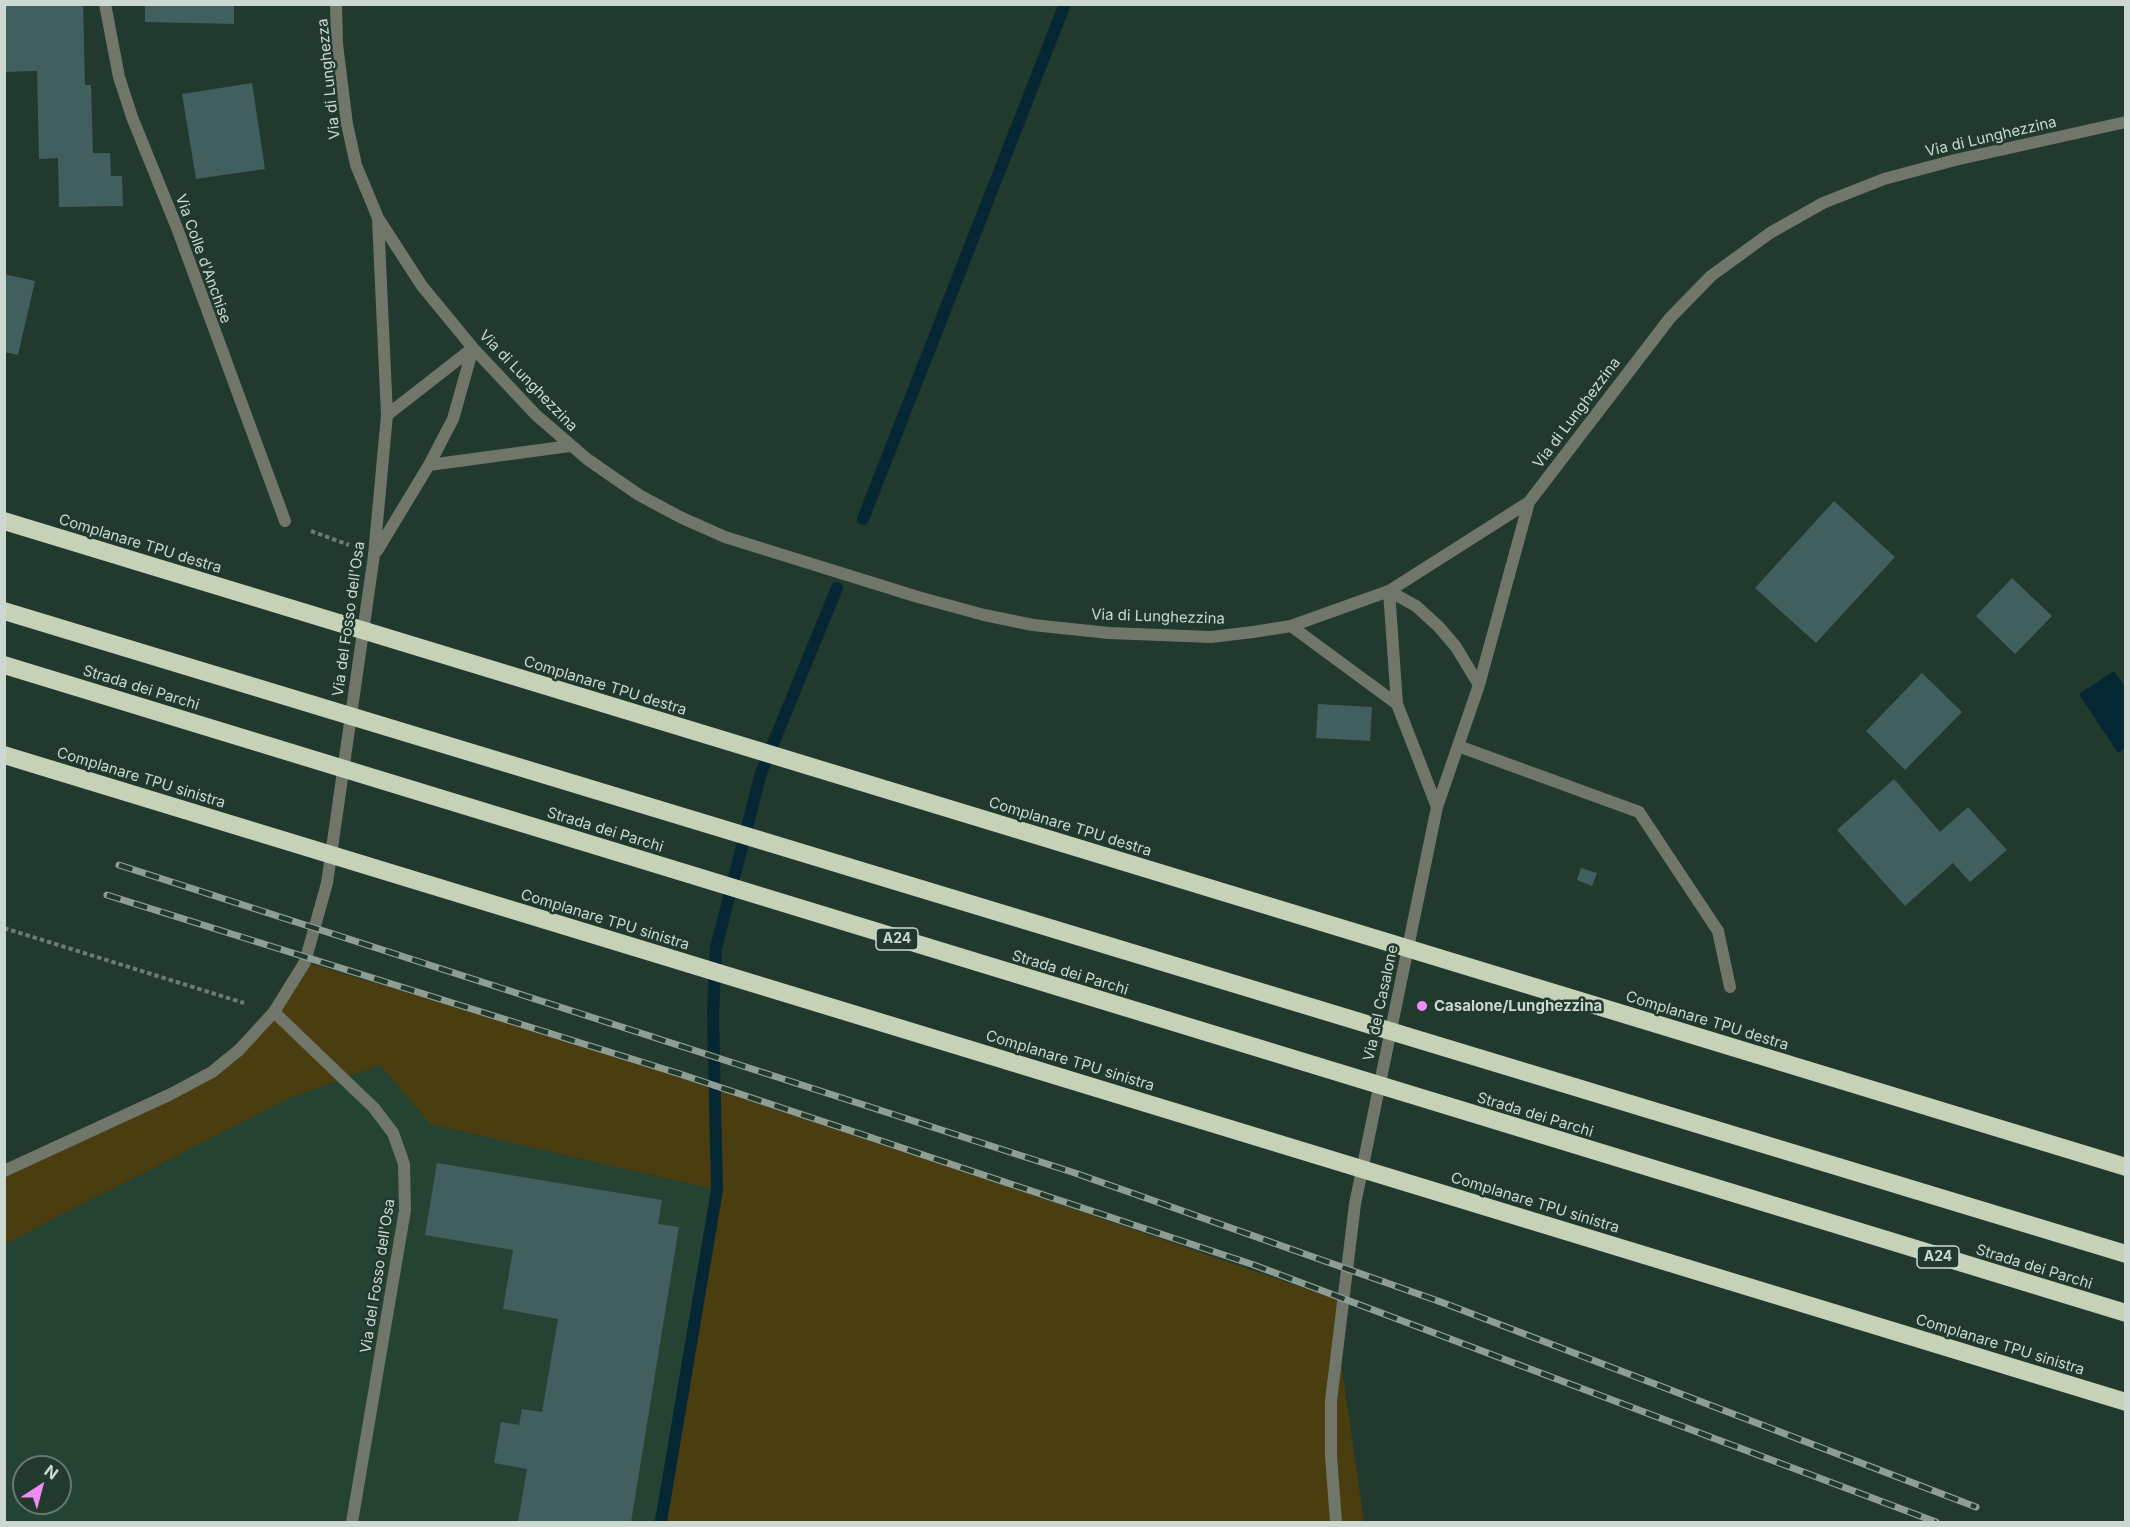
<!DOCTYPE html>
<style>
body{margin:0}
#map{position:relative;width:2130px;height:1527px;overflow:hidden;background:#22392d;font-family:Inter,sans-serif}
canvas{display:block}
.frame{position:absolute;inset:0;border:6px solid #ccd9d1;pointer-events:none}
.north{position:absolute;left:12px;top:1455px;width:60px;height:60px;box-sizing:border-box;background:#22392d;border:2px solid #66796f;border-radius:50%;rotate:36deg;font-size:16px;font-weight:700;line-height:24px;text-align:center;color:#ccd9d1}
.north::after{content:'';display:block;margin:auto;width:21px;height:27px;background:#ef8bf6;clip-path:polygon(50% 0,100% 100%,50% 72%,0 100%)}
</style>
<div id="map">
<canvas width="2130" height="1527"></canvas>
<div class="frame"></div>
<div class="north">N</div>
</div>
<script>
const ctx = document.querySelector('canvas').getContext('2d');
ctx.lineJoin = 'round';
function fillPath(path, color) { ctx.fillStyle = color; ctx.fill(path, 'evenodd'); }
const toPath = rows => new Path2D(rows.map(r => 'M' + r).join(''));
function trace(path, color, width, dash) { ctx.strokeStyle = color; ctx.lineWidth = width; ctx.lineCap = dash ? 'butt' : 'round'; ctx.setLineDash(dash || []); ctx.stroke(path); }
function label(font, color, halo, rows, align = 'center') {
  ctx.font = font + ' Inter,sans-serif'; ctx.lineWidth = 5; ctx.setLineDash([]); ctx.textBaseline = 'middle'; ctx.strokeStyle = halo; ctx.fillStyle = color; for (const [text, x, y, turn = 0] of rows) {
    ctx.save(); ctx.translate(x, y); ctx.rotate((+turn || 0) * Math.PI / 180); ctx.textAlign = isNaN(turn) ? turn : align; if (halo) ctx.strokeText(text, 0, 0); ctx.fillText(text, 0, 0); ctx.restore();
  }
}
fillPath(toPath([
 [380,1065,430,1124,717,1190,654,1522,5,1522,5,1244,287,1099],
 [24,1467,60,1467,60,1503,24,1503]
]), '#244333');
fillPath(toPath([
 [305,962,680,1074,1342,1301,1337,1335,1364,1522,661,1522,717,1190,430,1124,380,1065,287,1099,5,1244,5,1171,171,1094,239,1050]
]), '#4a3e10');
fillPath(toPath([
 [2114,671,2126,688,2125,748,2118,753,2079,694]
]), '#052733');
trace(toPath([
 [863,519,1065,4],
 [661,1522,717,1190,713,1014,716,948,761,773,837,588]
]), '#052733', 12);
fillPath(toPath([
 [4,4,83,4,85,85,91,85,93,153,110,153,111,176,122,176,123,206,59,207,58,158,39,159,37,71,4,72],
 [145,4,234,4,234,24,145,22],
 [252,83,265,169,196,179,182,94],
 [4,274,35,281,18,355,4,352],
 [1834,501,1895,557,1816,643,1755,588],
 [2012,578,2052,616,2015,654,1976,616],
 [1922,673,1962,712,1905,770,1866,731],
 [1318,704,1372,707,1370,741,1316,738],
 [1894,779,1940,832,1968,807,2007,850,1970,882,1953,863,1905,906,1837,830],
 [1581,868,1597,873,1592,886,1577,880],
 [437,1163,662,1200,658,1224,679,1227,631,1522,518,1522,527,1469,494,1463,501,1422,519,1425,522,1409,542,1412,558,1319,503,1309,513,1250,425,1235]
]), '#405f5e');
trace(toPath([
 [311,531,349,545],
 [4,928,244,1003]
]), '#6a7d72', 4, [4.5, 3]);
trace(toPath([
 [274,1012,374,1108,393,1133,404,1164,405,1210,352,1522]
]), '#71766b', 12);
trace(toPath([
 [105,4,119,77,132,117,177,228,285,521],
 [1458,746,1639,812,1718,931,1730,987]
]), '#71766b', 12);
trace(toPath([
 [336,4,337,44,347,124,356,165,378,218,422,286,473,348,536,415,587,459,639,495,680,517,725,537,918,597,984,615,1033,625,1109,633,1211,637,1253,632,1291,626,1389,591,1529,502,1670,318,1711,276,1770,233,1823,203,1884,179,1955,160,2126,122],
 [387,415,473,348],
 [429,465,570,446],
 [377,551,429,465,453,419,473,348],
 [1389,591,1416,606,1439,627,1456,647,1479,685],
 [1389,591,1397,704],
 [1291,626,1397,704,1437,807],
 [4,1171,171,1094,212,1072,239,1050,274,1012,305,962,327,883,374,555,387,415,378,219],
 [1336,1522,1331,1456,1331,1401,1355,1204,1437,807,1479,685,1529,502]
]), '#71766b', 12);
trace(toPath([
 [4,521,2126,1167],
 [4,611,2126,1254],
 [4,665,2126,1313],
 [4,755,2126,1402]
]), '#c6d2b8', 18);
const rail = toPath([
 [119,865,1075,1173,1441,1302,1976,1507],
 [107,895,680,1074,1254,1265,1936,1522]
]);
trace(rail, '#8e9e95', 7);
trace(rail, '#22392d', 4.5, [14]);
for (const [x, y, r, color] of [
 [1422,1006,6,"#ef8bf6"]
]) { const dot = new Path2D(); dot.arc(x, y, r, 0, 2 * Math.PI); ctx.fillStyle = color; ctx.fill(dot); trace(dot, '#22392d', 2); }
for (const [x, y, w] of [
 [897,939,42],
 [1938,1257,42]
]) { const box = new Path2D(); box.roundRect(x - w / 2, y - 11, w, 22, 4.5); ctx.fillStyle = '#22392d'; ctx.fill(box); trace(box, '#ccd9d1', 1.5); }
label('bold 14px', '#ccd9d1', null, [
 ["A24",897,939],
 ["A24",1938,1257]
]);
label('15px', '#ccd9d1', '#22392d', [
 ["Via di Lunghezza",329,79,-96],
 ["Via di Lunghezzina",1991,137,-13],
 ["Via Colle d'Anchise",203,259,70],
 ["Via di Lunghezzina",528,381,46],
 ["Via di Lunghezzina",1577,413,-53],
 ["Complanare TPU destra",140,544,17],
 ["Via di Lunghezzina",1158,617,2],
 ["Via del Fosso dell'Osa",349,619,-82],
 ["Complanare TPU destra",605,686,17],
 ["Strada dei Parchi",141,688,17],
 ["Complanare TPU sinistra",141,778,17],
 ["Complanare TPU destra",1070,827,17],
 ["Strada dei Parchi",605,830,17],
 ["Complanare TPU sinistra",605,920,17],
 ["Strada dei Parchi",1070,973,17],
 ["Via del Casalone",1381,1003,-78],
 ["Complanare TPU destra",1707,1021,17],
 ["Complanare TPU sinistra",1070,1061,17],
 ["Strada dei Parchi",1535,1115,17],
 ["Complanare TPU sinistra",1535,1203,17],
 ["Strada dei Parchi",2034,1267,17],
 ["Via del Fosso dell'Osa",378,1276,-81],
 ["Complanare TPU sinistra",2000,1345,17]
]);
label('bold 15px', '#ccd9d1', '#22392d', [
 ["Casalone/Lunghezzina",1434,1006]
], 'left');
</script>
